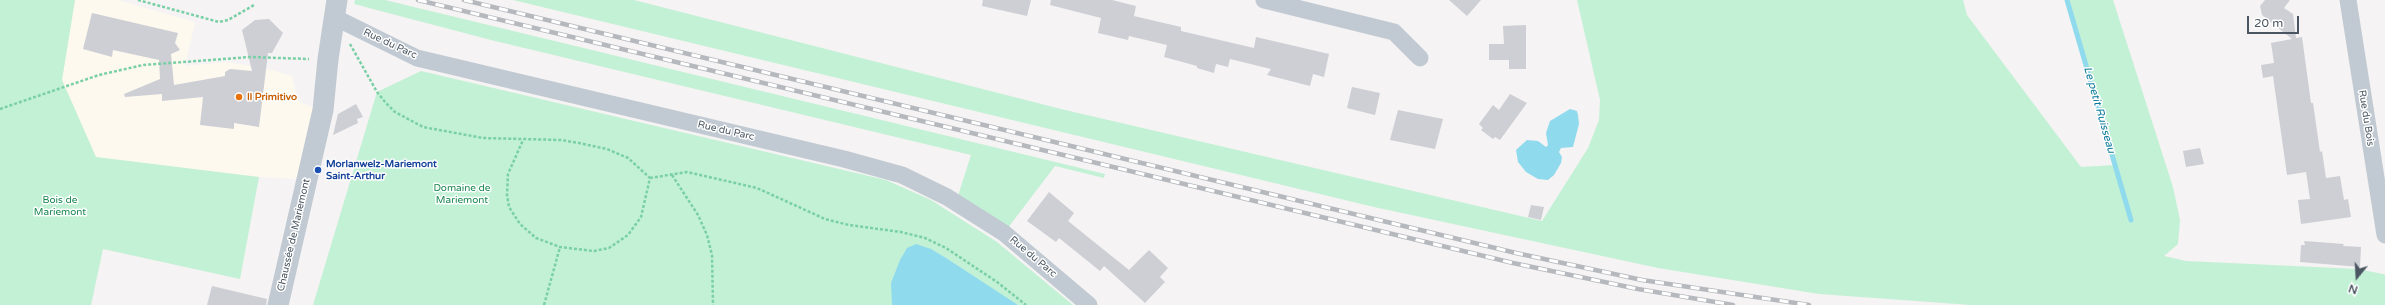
<!DOCTYPE html>
<meta charset="utf-8">
<style>
body{margin:0}
#map{position:relative;width:2385px;height:305px;overflow:hidden;background:#f5f3f3;font-family:"Varela Round",sans-serif}
canvas{display:block}
.north{position:absolute;left:2337px;top:257px;width:40px;height:40px;-webkit-text-stroke:3px #fff;paint-order:stroke;rotate:198deg;font-size:11px;font-weight:700;line-height:16px;text-align:center;color:#4a5661}
.north::after{content:'';display:block;margin:auto;width:14px;height:18px;background:#4a5661;clip-path:polygon(50% 0,100% 100%,50% 72%,0 100%)}
.scale{position:absolute;left:2247px;top:16px;width:52px;height:18px;box-sizing:border-box;border:2px solid #4a5661;border-top:0;padding-left:5px;font-size:12px;line-height:14px;white-space:nowrap;color:#4a5661;-webkit-text-stroke:3px #fff;paint-order:stroke}
</style>
<div id="map">
<canvas width="2385" height="305"></canvas>
<div class="north">N</div>
<div class="scale">20 m</div>
</div>
<script>
const ctx = document.querySelector('canvas').getContext('2d');
ctx.lineJoin = 'round';
function fillPath(path, color) { ctx.fillStyle = color; ctx.fill(path, 'evenodd'); }
const toPath = rows => new Path2D(rows.map(r => 'M' + r).join(''));
function trace(path, color, width, dash) { ctx.strokeStyle = color; ctx.lineWidth = width; ctx.lineCap = dash ? 'butt' : 'round'; ctx.setLineDash(dash || []); ctx.stroke(path); }
function label(font, color, halo, rows, align = 'center') {
  ctx.font = font + ' "Varela Round",sans-serif'; ctx.lineWidth = 3; ctx.setLineDash([]); ctx.textBaseline = 'middle'; ctx.strokeStyle = halo; ctx.fillStyle = color; for (const [text, x, y, turn = 0] of rows) {
    ctx.save(); ctx.translate(x, y); ctx.rotate((+turn || 0) * Math.PI / 180); ctx.textAlign = isNaN(turn) ? turn : align; if (halo) ctx.strokeText(text, 0, 0); ctx.fillText(text, 0, 0); ctx.restore();
  }
}
fillPath(toPath([
 [75,0,118,0,195,22,185,66,226,62,264,68,292,76,298,101,314,108,299,179,259,177,96,157,62,80]
]), '#fdf9ef');
fillPath(toPath([
 [0,0,75,0,62,80,96,157,259,177,240,279,103,249,91,305,0,305],
 [355,0,385,0,1105,174,1104,178,1055,166,1004,233,956,202,971,155,491,40,354,4],
 [513,0,634,0,1061,109,1542,221,1588,148,1599,120,1600,100,1577,0,1963,0,1967,15,2081,167,2115,165,2067,0,2113,0,2173,187,2180,220,2178,244,2164,256,2186,261,2358,269,2383,274,2385,275,2385,305,1971,305,1819,294,1658,268,1374,207],
 [421,71,886,180,931,200,997,242,1073,305,313,305,377,92]
]), '#c3f1d5');
fillPath(toPath([
 [1570,109,1577,111,1578,115,1579,124,1573,147,1561,148,1559,152,1562,157,1561,163,1554,175,1548,180,1538,179,1526,172,1518,162,1516,150,1527,140,1538,141,1546,147,1548,145,1546,133,1550,121],
 [916,244,931,249,946,258,1018,305,892,305,891,283,900,260,907,248]
]), '#90daee');
trace(toPath([
 [2067,0,2131,220]
]), '#90daee', 5);
fillPath(toPath([
 [983,0,1031,0,1027,16,982,6],
 [1051,0,1112,0,1136,6,1134,16,1181,27,1181,31,1254,48,1256,37,1329,54,1324,77,1313,74,1310,86,1267,75,1271,69,1230,59,1228,67,1216,64,1214,73,1197,68,1197,66,1164,57,1167,45,1129,36,1128,40,1098,33,1101,18,1050,5],
 [1449,0,1481,0,1467,16],
 [2265,0,2290,0,2284,8,2293,14,2296,38,2302,37,2311,103,2313,103,2320,152,2322,151,2326,178,2340,176,2344,200,2348,199,2351,217,2301,224,2298,200,2310,199,2306,172,2287,175,2273,76,2263,78,2261,65,2274,63,2271,43,2292,39,2262,15,2260,6],
 [92,13,178,33,175,43,180,50,171,54,174,85,225,76,225,72,230,69,252,71,242,30,255,20,269,19,283,33,272,53,268,53,259,127,234,123,234,129,200,125,203,97,162,101,162,94,125,97,124,94,160,79,159,60,113,50,112,57,83,49],
 [1526,25,1526,69,1509,69,1509,60,1489,60,1489,44,1504,44,1503,26],
 [1352,87,1380,93,1375,115,1347,108],
 [1510,94,1527,103,1500,140,1495,137,1493,139,1481,130,1483,128,1479,124,1493,105,1499,110],
 [356,104,363,117,357,119,358,123,333,135,338,114],
 [1398,110,1443,119,1435,149,1390,140],
 [2200,148,2204,164,2186,167,2183,151],
 [1049,192,1074,213,1068,221,1129,270,1149,250,1168,268,1160,277,1165,282,1145,303,1104,266,1100,271,1059,238,1056,242,1027,221],
 [1531,205,1544,207,1541,220,1528,217],
 [2304,241,2344,244,2343,246,2361,247,2360,267,2300,262,2301,245,2305,245],
 [212,286,267,299,266,305,207,305]
]), '#cdcfd5');
trace(toPath([
 [138,0,219,22,228,20,254,5],
 [350,44,377,92,386,103,395,112,423,127,483,138,561,140,579,143,607,149,628,158,650,178,641,217,628,235,609,248,594,251,560,247,536,238,520,224,509,207,507,195,508,174,523,140],
 [0,109,99,75,143,65,250,57,309,59],
 [672,175,698,215,707,235,712,255,713,305],
 [650,178,687,172,757,188,825,219,849,225,901,232,925,238,946,248,997,282,1026,305],
 [544,305,560,247]
]), '#7ad0a6', 2.5, [3, 2]);
trace(toPath([
 [1264,0,1394,32,1420,58],
 [2348,0,2385,235],
 [333,22,342,21,417,58,844,159,902,175,947,197,1004,233,1089,305]
]), '#c1cad2', 17);
trace(toPath([
 [278,305,323,110,328,59,337,0]
]), '#c1cad2', 21);
const rail = toPath([
 [418,0,1513,263,1638,289,1733,305],
 [464,0,1516,253,1642,280,1809,305]
]);
trace(rail, '#b5b8bd', 4.5);
trace(rail, '#fff', 3, [9]);
for (const [x, y, r, color] of [
 [239,97,4,"#e8710a"],
 [318,170,4,"#1a4fb4"]
]) { const dot = new Path2D(); dot.arc(x, y, r, 0, 2 * Math.PI); ctx.fillStyle = color; ctx.fill(dot); trace(dot, '#fff', 1.5); }
label('10px', '#4a5661', '#fff', [
 ["Rue du Parc",390,44,25],
 ["Rue du Bois",2366,118,81],
 ["Rue du Parc",726,131,13],
 ["Chaussée de Mariemont",294,235,-77],
 ["Rue du Parc",1033,257,40]
]);
label('bold 10px', '#c56008', '#fff', [
 ["Il Primitivo",247,97]
], 'left');
label('bold 10px', '#164399', '#fff', [
 ["Morlanwelz-Mariemont",326,164],
 ["Saint-Arthur",326,176]
], 'left');
label('10px', '#17864f', '#fff', [
 ["Domaine de",462,188],
 ["Mariemont",462,200],
 ["Bois de",60,200],
 ["Mariemont",60,212]
]);
label('italic 11px', '#0c7c9b', '#fff', [
 ["Le petit Ruisseau",2099,110,74]
]);
</script>
